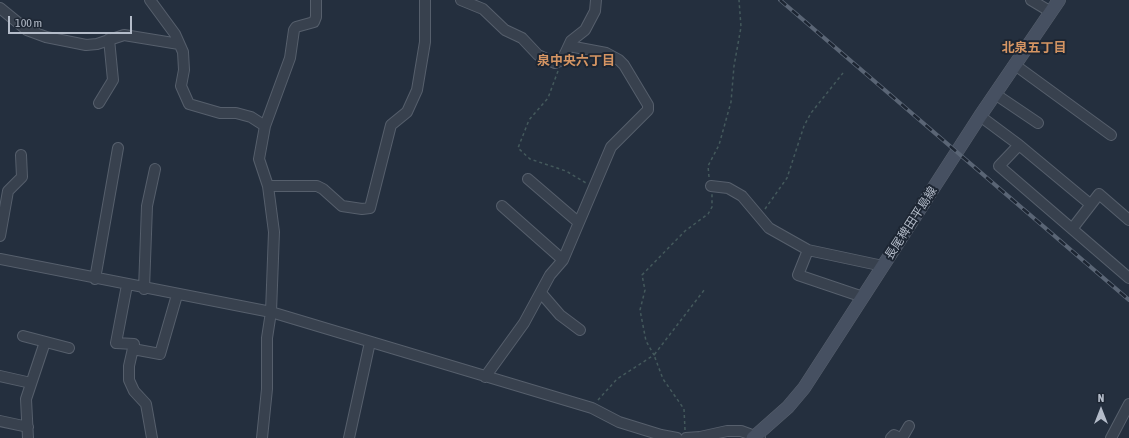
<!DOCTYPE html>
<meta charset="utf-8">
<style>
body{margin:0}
#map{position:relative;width:1129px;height:438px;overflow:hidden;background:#242f3e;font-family:"Asap Condensed",sans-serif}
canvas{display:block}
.north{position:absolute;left:1081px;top:390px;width:40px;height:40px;-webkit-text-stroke:3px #1d2633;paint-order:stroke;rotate:0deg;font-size:11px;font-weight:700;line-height:16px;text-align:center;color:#b4bcc9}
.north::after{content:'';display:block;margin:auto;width:14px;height:18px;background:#b4bcc9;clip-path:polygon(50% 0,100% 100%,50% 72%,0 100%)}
.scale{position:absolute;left:8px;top:16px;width:124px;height:18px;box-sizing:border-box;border:2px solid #b4bcc9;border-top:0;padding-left:5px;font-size:12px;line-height:14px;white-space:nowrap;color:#b4bcc9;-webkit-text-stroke:3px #1d2633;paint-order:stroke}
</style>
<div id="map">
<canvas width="1129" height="438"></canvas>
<div class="north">N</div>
<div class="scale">100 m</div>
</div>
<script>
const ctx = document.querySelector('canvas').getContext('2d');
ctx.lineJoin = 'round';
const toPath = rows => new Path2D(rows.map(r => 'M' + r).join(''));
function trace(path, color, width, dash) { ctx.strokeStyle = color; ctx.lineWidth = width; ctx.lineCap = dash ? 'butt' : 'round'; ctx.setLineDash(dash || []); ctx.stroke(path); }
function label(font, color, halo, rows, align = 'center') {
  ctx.font = font + ' "Asap Condensed","Noto Sans JP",sans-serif'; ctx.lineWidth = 4; ctx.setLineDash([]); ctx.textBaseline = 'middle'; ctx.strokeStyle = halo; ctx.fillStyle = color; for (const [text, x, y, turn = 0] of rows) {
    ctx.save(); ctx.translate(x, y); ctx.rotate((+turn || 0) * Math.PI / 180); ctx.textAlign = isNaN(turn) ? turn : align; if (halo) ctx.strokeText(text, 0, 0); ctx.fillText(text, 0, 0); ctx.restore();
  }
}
const minor = toPath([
 [150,0,175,34,183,52,184,70,181,86,189,104,220,113,236,113,251,117,265,126],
 [461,0,483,9,505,30,522,38,538,55,555,63,560,61,563,58,571,41,585,30,595,11,596,0],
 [1031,0,1051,12],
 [0,8,27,30,46,37,86,45,97,44,124,35,179,44],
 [1015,65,1111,135],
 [995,94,1038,123],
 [99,103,113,80,109,39],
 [980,116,1019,145,1090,204],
 [1019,145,999,166,1129,278],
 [528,179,578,222],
 [268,186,317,186,323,189,342,206,362,209,370,208,391,125,407,112,417,90,425,42,425,0],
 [711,186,728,188,742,196,769,228,808,250,883,266],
 [502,206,563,260],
 [1072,229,1099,194,1129,220],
 [0,236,8,191,22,177,21,155],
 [808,250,798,275,863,297],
 [0,259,271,312,592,408,619,422,661,435,677,438],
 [95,279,118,148],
 [127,285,116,343,134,344,129,366,129,380,134,391,146,404,152,438],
 [144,289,147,206,155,169],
 [541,293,560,315,580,330],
 [23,336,69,348],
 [133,349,160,354,177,295],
 [0,376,31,383],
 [485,377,524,323,550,275,563,260,611,147,648,110,648,105,624,65,619,60,606,53,569,46],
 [0,421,28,427],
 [28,438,26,399,45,342],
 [262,438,267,389,267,338,271,312,274,232,268,186,259,159,265,126,290,58,294,30,296,27,314,22,316,17,316,0],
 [349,438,370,342],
 [686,438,700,437,727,431,741,431,760,438],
 [891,438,894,435,900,438],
 [902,438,909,426],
 [1111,438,1129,404]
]);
const secondary = toPath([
 [753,438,788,407,804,388,980,116,1059,0]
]);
trace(minor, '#565f6c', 12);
trace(secondary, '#565f6c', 14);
trace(toPath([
 [558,71,548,98,529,120,518,148,530,159,566,171,586,183],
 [709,177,708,166,719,145,731,102,734,66,741,27,739,0],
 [765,209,787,178,804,126,811,113,843,73],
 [598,400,617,379,654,355,646,341,640,310,645,290,642,275,685,231,708,214,712,207,712,194],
 [685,430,684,409,663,379,654,355,705,289]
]), '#44595c', 1.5, [3, 3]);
trace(minor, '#38414e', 10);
trace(secondary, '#465061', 13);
const rail = toPath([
 [780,0,1129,300]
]);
trace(rail, '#5a6575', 4);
trace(rail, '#1d2633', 2.5, [8]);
label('12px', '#b4bcc9', '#1d2633', [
 ["長尾稗田平島線",911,223,-57]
]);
label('bold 13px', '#d59563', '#1d2633', [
 ["北泉五丁目",1034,48],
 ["泉中央六丁目",576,61]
]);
</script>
